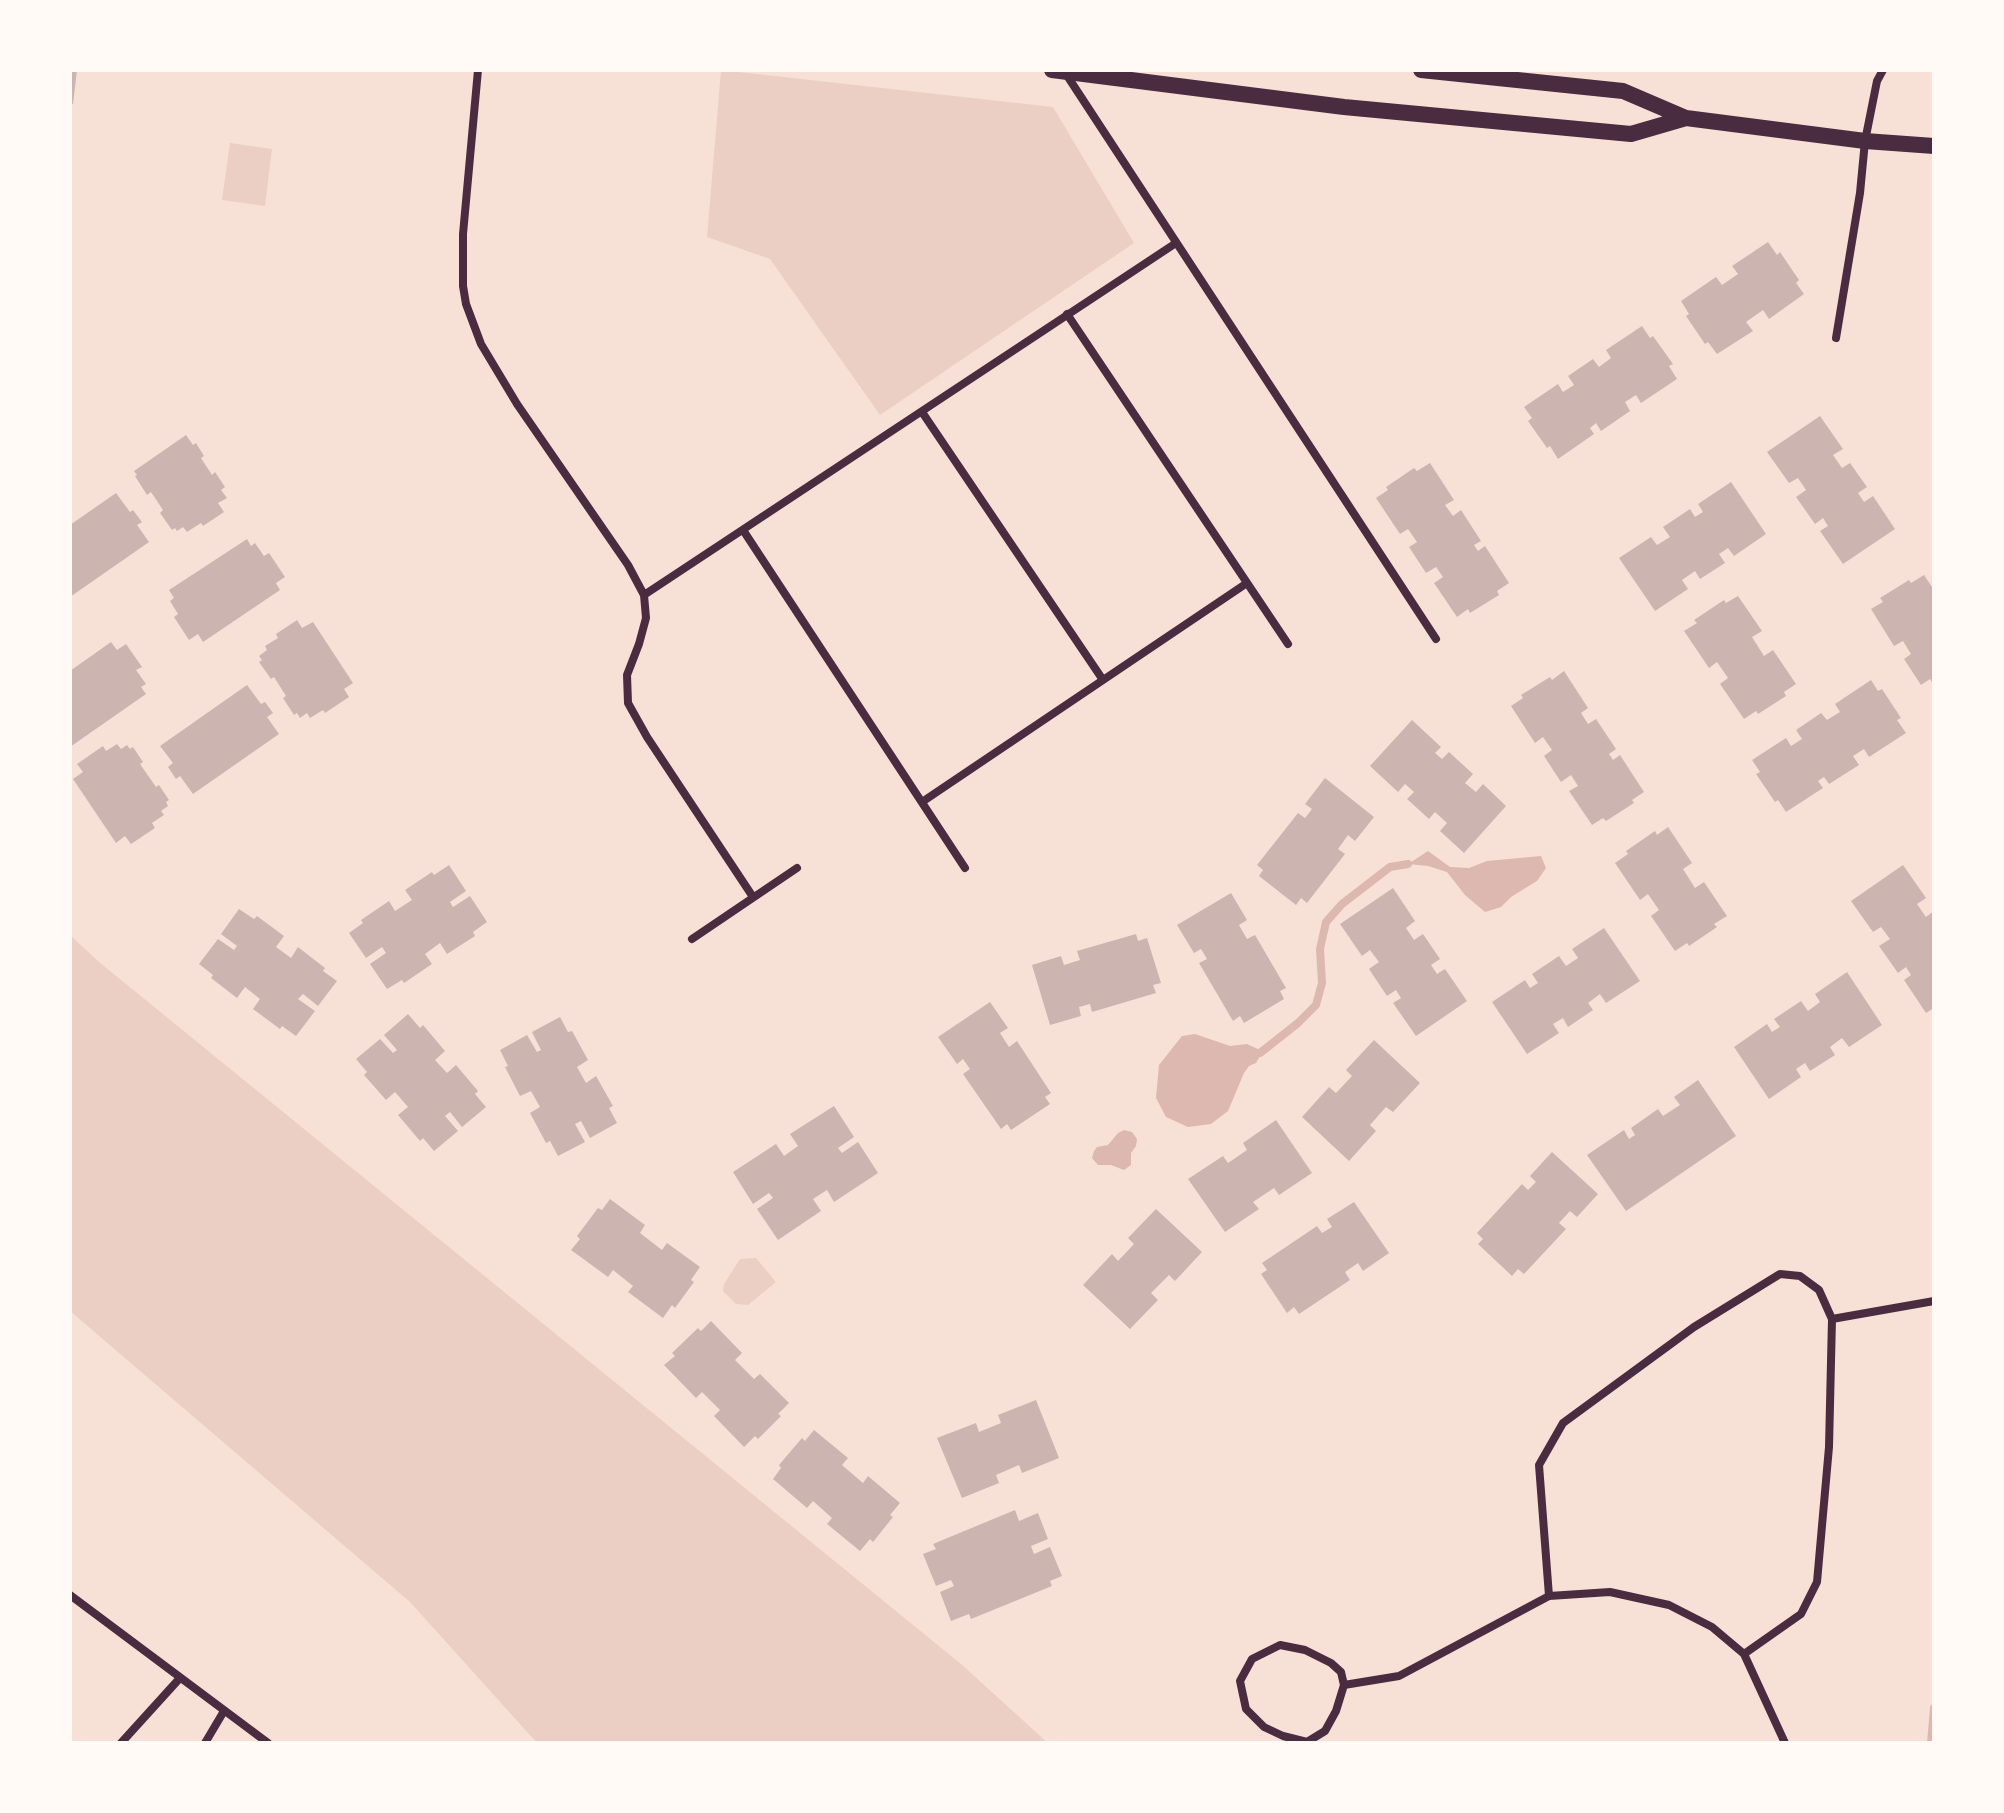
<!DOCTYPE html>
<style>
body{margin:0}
#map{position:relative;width:2004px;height:1813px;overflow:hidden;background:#f7e1d7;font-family:Rubik,sans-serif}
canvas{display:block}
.frame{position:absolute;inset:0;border:72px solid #fffaf5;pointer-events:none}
</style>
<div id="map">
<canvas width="2004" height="1813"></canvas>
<div class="frame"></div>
</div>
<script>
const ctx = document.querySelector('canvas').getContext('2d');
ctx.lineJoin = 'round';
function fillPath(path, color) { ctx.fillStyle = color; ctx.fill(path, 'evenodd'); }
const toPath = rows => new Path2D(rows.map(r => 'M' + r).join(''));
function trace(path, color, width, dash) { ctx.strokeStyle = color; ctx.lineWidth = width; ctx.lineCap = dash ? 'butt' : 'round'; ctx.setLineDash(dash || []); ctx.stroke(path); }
fillPath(toPath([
 [721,70,1053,107,1134,243,880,415,770,259,707,237],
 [230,143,272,149,265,206,222,200],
 [70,935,99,962,961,1664,1048,1743,537,1743,410,1602,70,1311],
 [756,1258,776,1282,748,1305,736,1304,723,1291,724,1284,740,1259]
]), '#ebcfc5');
fillPath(toPath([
 [1428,851,1450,867,1469,868,1487,861,1541,856,1546,868,1537,881,1511,897,1501,907,1485,912,1465,895,1447,872,1428,866,1408,864],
 [1195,1034,1230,1046,1247,1044,1258,1049,1260,1056,1256,1063,1249,1066,1244,1073,1228,1111,1211,1124,1188,1127,1166,1117,1156,1098,1159,1065,1182,1036],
 [1124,1130,1132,1132,1137,1139,1136,1146,1131,1153,1131,1165,1124,1170,1111,1165,1098,1165,1092,1158,1094,1151,1097,1147,1108,1145,1118,1133]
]), '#dcb8b0');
trace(toPath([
 [1260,1053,1298,1023,1316,1005,1322,983,1320,949,1326,922,1342,904,1390,867,1408,864],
 [1931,1743,1934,1708]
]), '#dcb8b0', 8);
fillPath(toPath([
 [70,70,77,70,73,104,70,103],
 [1768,242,1777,255,1780,252,1799,280,1796,283,1804,294,1769,319,1763,310,1746,322,1753,331,1717,354,1708,342,1705,344,1686,316,1689,314,1681,301,1716,277,1722,285,1738,274,1732,266],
 [1642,326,1650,338,1653,336,1673,364,1669,366,1677,379,1641,403,1636,395,1625,402,1630,411,1601,431,1596,423,1590,428,1594,434,1558,459,1550,446,1547,448,1528,421,1532,418,1524,407,1558,384,1563,392,1574,385,1568,376,1593,359,1599,367,1611,358,1606,350],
 [1820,416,1843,449,1833,455,1842,468,1850,463,1867,487,1858,493,1864,502,1873,496,1895,529,1843,564,1820,531,1828,526,1823,518,1815,524,1796,497,1806,490,1798,478,1789,483,1767,452],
 [186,435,193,445,196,443,204,456,201,458,212,475,215,472,225,487,221,490,227,498,218,503,224,512,203,526,201,523,187,532,183,527,177,531,175,528,172,530,160,513,163,510,151,492,147,495,135,476,137,475,134,471],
 [1430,463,1454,500,1445,505,1453,516,1461,510,1481,541,1474,545,1478,551,1485,546,1509,583,1497,591,1499,595,1470,613,1468,609,1457,617,1434,583,1443,577,1436,567,1426,573,1409,547,1417,542,1408,529,1400,534,1376,498,1388,490,1386,487,1414,468,1417,471],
 [1731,482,1766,534,1734,556,1728,548,1719,554,1725,563,1700,579,1695,571,1682,580,1688,589,1655,611,1619,558,1651,537,1657,545,1670,537,1663,527,1690,509,1695,517,1703,512,1698,504],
 [116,493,130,512,133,510,142,522,137,525,149,542,70,597,70,525],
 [247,539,251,546,255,543,264,556,269,553,285,577,276,583,280,590,203,642,198,634,189,640,174,617,178,614,170,601,174,598,169,590],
 [1924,575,1934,590,1934,685,1930,679,1921,685,1904,659,1911,654,1903,641,1894,646,1871,609,1883,602,1880,598,1909,580,1911,583],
 [1738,596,1762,631,1752,637,1764,656,1773,650,1796,684,1784,692,1786,696,1758,714,1756,711,1744,719,1720,684,1728,678,1717,662,1709,668,1684,631,1697,623,1694,620,1724,600,1726,603],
 [297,620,302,628,313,622,353,683,344,689,349,697,325,713,323,710,310,718,307,713,300,718,297,713,294,715,283,698,286,696,274,677,271,679,259,662,262,660,259,656,267,650,265,646,278,638,276,634],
 [111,642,117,650,126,644,142,667,136,670,146,684,141,687,146,694,70,747,70,671],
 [1564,671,1588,708,1581,713,1588,724,1596,719,1616,749,1609,754,1613,760,1620,755,1644,792,1632,800,1634,803,1606,821,1603,818,1592,825,1569,791,1578,786,1571,775,1561,782,1544,756,1552,750,1543,737,1535,743,1511,706,1523,698,1521,695,1550,677,1552,680],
 [1871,680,1878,691,1882,689,1901,718,1897,720,1906,733,1869,757,1864,749,1853,756,1859,765,1829,784,1824,777,1818,781,1823,788,1786,812,1778,800,1775,802,1756,774,1760,772,1752,760,1786,738,1791,746,1802,739,1796,730,1821,713,1827,720,1840,712,1835,704],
 [247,685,261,704,265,702,273,713,267,717,279,734,193,794,180,776,176,779,168,767,173,763,160,746],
 [1412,720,1441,747,1435,753,1442,759,1449,752,1473,774,1465,783,1476,792,1483,784,1506,806,1464,853,1440,831,1447,823,1435,812,1429,819,1407,799,1414,792,1405,784,1398,792,1370,766],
 [117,744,121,749,127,745,130,749,133,747,143,762,140,764,156,787,159,785,169,800,166,802,168,806,161,811,164,815,152,823,155,828,131,844,125,836,116,843,73,779,83,772,77,764,103,746,106,751],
 [1325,778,1374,817,1355,841,1348,835,1338,849,1345,854,1307,903,1301,898,1296,905,1259,876,1263,870,1257,865,1298,813,1305,818,1312,809,1305,804],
 [1668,827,1692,863,1683,869,1695,888,1704,882,1727,916,1714,924,1717,927,1689,946,1687,943,1675,951,1651,916,1659,910,1648,894,1640,900,1615,863,1628,854,1626,851,1655,831,1657,835],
 [449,865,466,891,450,902,453,907,470,896,487,922,473,932,475,936,447,954,440,943,425,954,432,964,404,983,402,980,387,989,370,964,386,953,382,947,366,958,349,933,363,923,361,920,389,901,395,911,412,900,405,890,432,872,434,875],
 [1903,865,1926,898,1917,904,1926,917,1934,911,1934,1008,1926,1013,1904,980,1911,975,1906,967,1898,973,1879,946,1890,939,1881,927,1873,932,1851,901],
 [1393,888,1415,921,1406,928,1414,940,1423,934,1440,959,1431,965,1437,974,1445,969,1467,1001,1416,1036,1393,1003,1401,998,1396,990,1387,996,1369,969,1379,962,1370,950,1362,956,1340,924],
 [1231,893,1247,920,1239,925,1247,939,1255,935,1286,988,1280,991,1284,999,1244,1023,1240,1016,1233,1021,1199,963,1207,959,1201,949,1194,953,1177,925],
 [239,909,254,919,257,916,284,936,276,947,291,958,298,947,325,968,323,971,337,981,318,1006,303,994,298,999,315,1011,296,1036,282,1026,280,1029,253,1009,260,999,245,987,237,998,211,978,213,975,199,964,218,939,234,950,237,946,221,934],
 [1604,928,1640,981,1606,1003,1600,994,1588,1003,1593,1010,1568,1027,1563,1018,1553,1024,1559,1033,1527,1054,1492,1002,1525,980,1530,988,1538,983,1532,974,1559,956,1566,966,1578,958,1572,949],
 [1136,934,1138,941,1147,938,1161,983,1153,985,1156,993,1092,1012,1090,1004,1079,1007,1081,1016,1050,1025,1032,965,1061,956,1064,965,1080,960,1077,951],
 [1847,972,1882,1025,1849,1047,1842,1038,1830,1047,1835,1055,1810,1071,1805,1063,1796,1069,1801,1077,1769,1099,1734,1047,1767,1024,1772,1032,1780,1027,1774,1019,1801,1001,1808,1011,1820,1002,1815,994],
 [990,1002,1008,1028,1000,1033,1009,1047,1017,1041,1051,1093,1045,1097,1050,1104,1011,1130,1007,1124,1001,1129,963,1074,970,1069,963,1059,957,1064,938,1037],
 [408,1014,420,1028,423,1025,445,1051,435,1060,447,1073,456,1065,478,1091,475,1094,486,1107,462,1127,450,1112,445,1116,458,1131,434,1151,423,1138,420,1141,398,1115,408,1107,395,1092,386,1100,364,1075,367,1072,356,1059,380,1039,393,1053,397,1050,384,1035],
 [560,1017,568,1032,572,1031,588,1060,577,1067,586,1083,596,1076,613,1106,609,1108,617,1123,590,1138,581,1121,575,1124,585,1142,558,1156,550,1141,546,1143,530,1113,540,1107,531,1091,520,1096,505,1067,508,1066,500,1050,527,1035,537,1052,541,1050,532,1032],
 [1374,1040,1420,1083,1393,1112,1386,1107,1370,1125,1376,1131,1349,1161,1302,1117,1329,1087,1336,1093,1352,1076,1346,1070],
 [1698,1080,1736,1136,1626,1211,1587,1155,1624,1130,1629,1139,1635,1135,1631,1128,1658,1109,1663,1116,1680,1105,1674,1097],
 [834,1106,854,1137,838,1148,842,1153,858,1142,878,1173,834,1202,827,1190,813,1199,821,1211,778,1240,757,1209,773,1198,769,1193,753,1204,733,1172,776,1144,784,1156,798,1146,790,1134],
 [1276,1120,1312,1173,1279,1195,1274,1188,1253,1202,1259,1209,1225,1232,1188,1179,1223,1156,1228,1163,1247,1150,1243,1143],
 [1552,1152,1598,1194,1577,1217,1570,1211,1559,1223,1566,1229,1524,1274,1518,1269,1512,1276,1478,1244,1483,1239,1477,1233,1522,1184,1528,1190,1536,1182,1530,1176],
 [610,1199,645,1225,640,1233,662,1250,667,1243,700,1267,691,1280,694,1282,675,1308,672,1305,663,1318,628,1292,633,1286,613,1270,608,1277,571,1250,580,1239,577,1236,598,1208,602,1210],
 [1354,1202,1389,1253,1363,1271,1358,1263,1345,1272,1350,1280,1299,1314,1294,1307,1287,1313,1261,1274,1267,1270,1262,1263,1317,1226,1322,1233,1332,1227,1327,1219],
 [1156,1209,1202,1252,1175,1281,1169,1275,1151,1293,1158,1300,1130,1329,1083,1285,1112,1254,1118,1261,1134,1244,1128,1238],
 [711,1321,742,1353,735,1360,754,1379,760,1374,789,1403,778,1414,781,1416,758,1439,755,1436,744,1447,714,1416,720,1410,702,1392,696,1398,664,1365,675,1356,672,1353,698,1328,701,1331],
 [1036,1400,1059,1458,1022,1473,1019,1465,996,1475,999,1483,962,1498,937,1438,976,1423,979,1432,1001,1423,998,1415],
 [814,1430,848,1458,842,1465,863,1483,868,1476,900,1503,890,1515,893,1517,873,1542,870,1539,860,1551,827,1524,832,1518,813,1501,807,1508,773,1479,781,1468,779,1465,802,1438,805,1441],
 [1015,1510,1019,1521,1038,1513,1048,1539,1031,1546,1034,1554,1050,1547,1062,1576,1050,1581,1052,1586,971,1619,969,1614,951,1621,940,1592,954,1586,951,1580,936,1586,923,1554,936,1549,933,1544]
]), '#ccb4b1');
trace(toPath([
 [478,70,463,234,463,286,466,304,481,344,517,404,628,565,644,595,646,618,639,644,627,675,628,703,647,737,753,897],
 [1066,74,1436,639],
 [1067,314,1288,644],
 [1836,338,1860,193,1865,141,1877,81,1883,70],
 [922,412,1103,680],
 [743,530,965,868],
 [644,595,1176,243],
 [922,802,1247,583],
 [692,939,797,868],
 [1832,1319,1934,1301],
 [70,1595,268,1743],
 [1549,1596,1539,1465,1563,1423,1694,1327,1780,1274,1800,1276,1819,1290,1832,1319,1829,1447,1817,1582,1801,1614,1744,1654,1785,1743],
 [1344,1685,1336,1711,1325,1731,1307,1742,1283,1736,1264,1727,1246,1709,1240,1681,1252,1659,1280,1645,1305,1650,1331,1663,1341,1672,1344,1685,1399,1676,1549,1596,1610,1592,1669,1605,1712,1627,1744,1654],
 [121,1743,180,1678],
 [205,1743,224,1711]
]), '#4a2c40', 8);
trace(toPath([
 [1052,70,1344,107,1631,134,1686,118],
 [1421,70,1623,91,1686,118,1865,141,1934,146]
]), '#4a2c40', 16);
</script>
